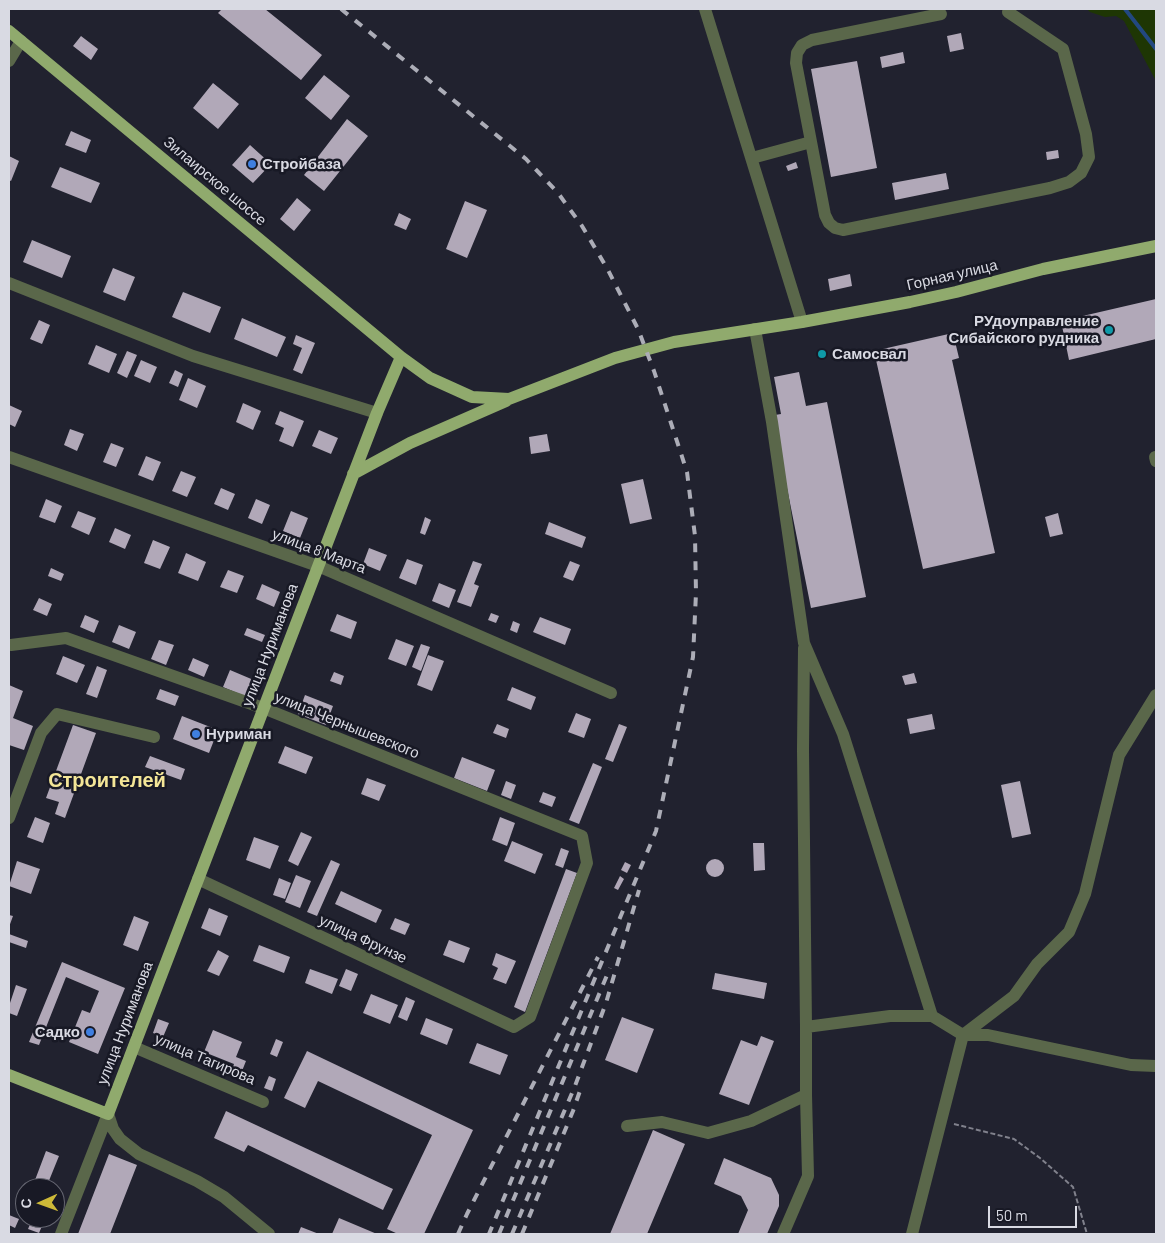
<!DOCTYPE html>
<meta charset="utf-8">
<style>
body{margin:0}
#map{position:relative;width:1165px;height:1243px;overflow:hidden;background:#21222f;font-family:Barlow,sans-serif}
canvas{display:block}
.frame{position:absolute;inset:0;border:10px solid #d9dae3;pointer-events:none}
.north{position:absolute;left:15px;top:1178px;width:50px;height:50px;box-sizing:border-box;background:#181925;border:1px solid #656671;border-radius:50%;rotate:268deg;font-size:14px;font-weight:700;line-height:20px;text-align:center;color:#d9dae3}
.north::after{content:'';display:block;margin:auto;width:18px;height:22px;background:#cdb938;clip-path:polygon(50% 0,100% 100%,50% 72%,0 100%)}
.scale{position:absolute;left:988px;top:1206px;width:89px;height:22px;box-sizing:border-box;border:2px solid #d9dae3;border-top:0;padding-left:6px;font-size:15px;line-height:18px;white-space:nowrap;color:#d9dae3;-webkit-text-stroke:4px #181925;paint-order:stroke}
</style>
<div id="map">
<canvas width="1165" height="1243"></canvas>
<div class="frame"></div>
<div class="north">С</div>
<div class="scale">50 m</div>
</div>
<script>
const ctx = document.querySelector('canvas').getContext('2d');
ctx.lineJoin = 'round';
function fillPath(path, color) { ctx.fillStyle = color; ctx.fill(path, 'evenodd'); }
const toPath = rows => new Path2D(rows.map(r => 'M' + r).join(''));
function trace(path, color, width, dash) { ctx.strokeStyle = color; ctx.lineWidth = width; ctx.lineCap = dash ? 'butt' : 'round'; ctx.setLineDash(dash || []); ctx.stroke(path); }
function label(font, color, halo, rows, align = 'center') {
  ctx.font = font + ' Barlow,sans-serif'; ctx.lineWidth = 5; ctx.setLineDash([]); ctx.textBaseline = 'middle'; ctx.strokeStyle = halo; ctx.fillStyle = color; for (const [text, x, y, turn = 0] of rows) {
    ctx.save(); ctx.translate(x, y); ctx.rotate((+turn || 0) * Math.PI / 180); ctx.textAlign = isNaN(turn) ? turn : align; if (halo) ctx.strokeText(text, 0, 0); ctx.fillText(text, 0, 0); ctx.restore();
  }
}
fillPath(toPath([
 [1087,9,1156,9,1156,81,1124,21,1116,16,1105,17,1090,12]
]), '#1e3604');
trace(toPath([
 [1125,9,1156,49]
]), '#224880', 4);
fillPath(toPath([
 [222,9,265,9,322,55,301,80,218,13],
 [961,33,964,49,950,52,947,36],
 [81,36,98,49,91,60,73,46],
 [903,52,905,63,882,68,880,57],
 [857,61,877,168,831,177,811,69],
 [324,75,350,96,331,120,305,98],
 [213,83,239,104,218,129,193,108],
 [347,119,368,136,324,191,304,175],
 [71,131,91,140,86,153,65,145],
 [250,145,271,164,253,183,232,165],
 [1058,150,1059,158,1047,160,1046,152],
 [9,156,19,161,11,181,9,180],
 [796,162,798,168,788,171,786,166],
 [60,167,100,183,91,203,51,187],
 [946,173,949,189,895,200,892,183],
 [297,198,311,210,294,231,280,219],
 [465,201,487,210,467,258,446,249],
 [399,213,411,219,406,230,394,225],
 [32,240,71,256,62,278,23,262],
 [113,268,135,277,125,301,103,292],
 [850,274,852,286,830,291,828,279],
 [183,292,221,307,210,333,172,317],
 [1156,299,1156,339,1069,360,1061,321],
 [242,318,286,337,277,357,234,339],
 [39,320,50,325,42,344,30,339],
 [953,333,959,358,952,360,995,553,923,569,874,351],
 [296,335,315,343,302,374,293,370,302,348,293,344],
 [96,345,117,354,109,373,88,364],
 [127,351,137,355,127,378,117,373],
 [141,360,157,367,150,383,134,376],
 [175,370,183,374,178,387,169,383],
 [799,372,806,406,827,402,866,597,811,608,777,438,775,415,781,414,774,377],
 [188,378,206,386,197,408,179,400],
 [243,403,261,411,253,430,236,422],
 [9,405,22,411,15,427,9,424],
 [280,411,304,421,293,447,279,441,284,428,275,424],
 [70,429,84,434,77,451,64,445],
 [319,430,338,438,331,454,312,446],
 [547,434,550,451,531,454,529,437],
 [111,443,124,448,116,467,103,462],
 [146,456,161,462,153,481,138,475],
 [181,471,196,477,187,497,172,491],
 [643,479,652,519,630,524,621,484],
 [221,488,235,494,228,510,214,504],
 [46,499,62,506,55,523,39,517],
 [256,499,270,505,262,524,248,518],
 [78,511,96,518,89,535,71,527],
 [291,511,308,518,300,538,283,531],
 [1058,513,1063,534,1050,537,1045,517],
 [425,517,431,520,425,535,420,533],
 [549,522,586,537,582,548,545,534],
 [115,528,131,535,125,549,109,542],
 [153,540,170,547,160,569,144,563],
 [369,548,387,555,380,571,363,564],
 [186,553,206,562,198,581,178,573],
 [407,559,423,565,416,585,399,578],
 [473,561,482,564,474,584,479,586,471,607,457,602],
 [570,561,580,565,573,581,563,577],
 [51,568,64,574,61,581,48,576],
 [228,570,244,576,237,593,220,587],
 [439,583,456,590,449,608,432,601],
 [262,584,280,592,274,607,256,599],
 [39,598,52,604,47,616,33,610],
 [491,613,499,616,496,623,488,620],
 [337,614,357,622,351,639,330,631],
 [85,615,99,621,94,633,80,627],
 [540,617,571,629,565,645,533,632],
 [513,621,520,624,517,633,510,630],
 [119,625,136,632,129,649,112,642],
 [247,628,265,635,262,642,244,635],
 [396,639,414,646,406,666,388,659],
 [159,640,174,645,166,665,151,659],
 [421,644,430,647,421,671,412,667],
 [428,655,444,661,432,691,417,685],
 [63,656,85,665,77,683,56,674],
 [193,658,209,665,204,677,188,670],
 [97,666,107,670,97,698,86,694],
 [230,670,256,681,249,698,223,687],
 [334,672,344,676,341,685,330,681],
 [914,673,917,683,905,685,902,676],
 [9,685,23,691,13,718,33,726,24,750,9,745],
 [512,687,536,697,531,710,507,700],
 [160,689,179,696,175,706,156,699],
 [305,695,333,706,326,725,298,714],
 [576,713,591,719,584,738,568,732],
 [932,714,935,729,910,734,907,719],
 [182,716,218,730,209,753,173,739],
 [497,724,509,729,506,738,493,733],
 [619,724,627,727,613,762,605,759],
 [73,725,96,733,65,818,55,814,59,802,46,798],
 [285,746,313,757,306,774,278,763],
 [150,756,185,769,181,780,145,767],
 [462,757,495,770,487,791,454,778],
 [593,763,602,767,579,824,569,820],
 [367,778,386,785,379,801,361,794],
 [506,781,516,785,511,799,501,795],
 [1020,781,1031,834,1012,838,1001,785],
 [543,792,556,797,552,807,539,802],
 [35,817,50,823,43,843,27,837],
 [500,817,515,823,507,846,492,840],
 [301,832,312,837,298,866,288,861],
 [254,837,279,846,270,869,246,860],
 [512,841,543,854,535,874,504,861],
 [753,843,764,843,765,870,754,871],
 [561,848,569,851,563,868,555,865],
 '706 868a9 9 0 1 1 18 0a9 9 0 1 1-18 0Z',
 [331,860,340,864,317,916,307,912],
 [17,861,40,869,31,894,9,886],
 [625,862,631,865,627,873,621,870],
 [566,869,577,873,525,1012,514,1007],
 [296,875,311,881,300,908,285,902],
 [620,876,624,879,618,890,614,888],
 [279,878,291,883,285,899,273,895],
 [341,891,382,910,376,923,335,904],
 [209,908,228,916,220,936,201,928],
 [9,915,13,916,9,927],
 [134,916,149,922,138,951,123,945],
 [395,918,410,924,405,935,390,929],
 [9,934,28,941,26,948,9,942],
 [449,940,470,948,464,963,443,955],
 [259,945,290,957,284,973,253,961],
 [218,950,229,956,219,976,207,971],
 [496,953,516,961,506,984,493,979,498,968,492,965],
 [62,962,125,988,98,1054,69,1042,82,1010,90,1013,99,991,66,977,39,1045,29,1042],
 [310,969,338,979,332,994,305,983],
 [346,969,358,974,351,991,339,986],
 [715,973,767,983,764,999,712,989],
 [16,985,27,989,17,1016,9,1013,9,1006],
 [371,994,398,1005,390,1024,363,1013],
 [406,997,415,1001,407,1021,398,1017],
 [622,1017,654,1029,637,1073,605,1060],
 [426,1018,453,1029,447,1045,420,1034],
 [158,1019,169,1023,163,1037,153,1033],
 [213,1030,242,1042,236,1057,246,1061,240,1076,231,1073,234,1064,204,1052],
 [761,1036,774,1041,749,1105,719,1094,741,1040,757,1046],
 [276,1039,283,1042,277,1057,270,1054],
 [477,1043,508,1055,500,1075,469,1063],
 [307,1051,473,1130,424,1234,398,1234,387,1229,432,1135,318,1081,305,1108,284,1098],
 [269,1076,276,1079,272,1091,264,1088],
 [226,1111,393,1189,383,1210,248,1145,244,1152,214,1138],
 [653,1130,685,1144,647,1234,610,1234],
 [46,1151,59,1156,46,1188,32,1188],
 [109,1154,137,1165,110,1234,78,1234],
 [724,1158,771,1178,779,1195,779,1206,767,1234,738,1234,748,1210,741,1196,714,1184],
 [9,1215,19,1219,15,1228,9,1225],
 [339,1218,377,1234,332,1234],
 [31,1222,42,1226,39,1233,28,1229],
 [301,1227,319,1234,298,1234]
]), '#b1a8b8');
trace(toPath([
 [954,1124,1014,1139,1040,1158,1073,1187,1087,1234]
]), '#80818c', 2, [5, 2.5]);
trace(toPath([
 [705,9,802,322],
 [941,14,812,40,802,45,797,53,796,63,825,215,829,223,835,228,843,230,1050,188,1069,182,1081,173,1089,157,1086,134,1063,49,1008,12],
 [9,61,21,41],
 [752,158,811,142],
 [9,283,193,356,377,413],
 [755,329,772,422,804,643,843,734,932,1016,963,1035,912,1234],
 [9,457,318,566,611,693],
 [1155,457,1156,461],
 [11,645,66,638,263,708,582,836,587,863,530,1017,514,1027,198,879],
 [804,648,803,749,806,1027,890,1016,932,1016],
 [9,818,41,733,57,714,154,737],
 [963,1035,1014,996,1037,964,1069,932,1085,894,1119,755,1156,695],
 [963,1035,988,1035,1131,1065,1156,1066],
 [134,1047,263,1102],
 [108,1114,113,1129,120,1139,139,1154,197,1181,224,1197,269,1234],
 [627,1126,662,1122,708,1133,751,1121,806,1095],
 [61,1234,108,1114],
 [783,1234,808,1176,806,1095,806,1027]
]), '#5a674a', 12);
trace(toPath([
 [9,31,401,357,430,378,472,397,509,399,615,358,674,342,802,322,910,302,956,292,1043,269,1156,246],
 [353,474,410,443,506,401],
 [9,1075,108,1114,377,413,401,357]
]), '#90aa6d', 12);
trace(toPath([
 [341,9,526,159,558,193,582,226,608,270,638,329,654,371,687,472,695,536,696,593,693,657,656,831,489,1234],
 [458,1234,467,1214,598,957],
 [499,1234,610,968],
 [512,1234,575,1086,606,1003,639,890],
 [522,1234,573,1111,582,1085]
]), '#acadb7', 4, [9, 9]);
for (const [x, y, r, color] of [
 [252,164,5,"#3f7fe0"],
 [1109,330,5,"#0f9aa8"],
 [822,354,5,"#0f9aa8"],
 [196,734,5,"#3f7fe0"],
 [90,1032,5,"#3f7fe0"]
]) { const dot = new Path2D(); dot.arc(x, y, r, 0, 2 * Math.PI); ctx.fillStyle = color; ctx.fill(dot); trace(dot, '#181925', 2); }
label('bold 15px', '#d9dae3', '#181925', [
 ["Стройбаза",262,164],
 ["РУдоуправление",1099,321,"right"],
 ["Сибайского рудника",1099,338,"right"],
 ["Самосвал",832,354],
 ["Нуриман",206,734],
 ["Садко",80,1032,"right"]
], 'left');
label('15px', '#d9dae3', '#181925', [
 ["Зилаирское шоссе",215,181,40],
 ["Горная улица",952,275,-13],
 ["улица 8 Марта",319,551,21],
 ["улица Нуриманова",270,645,-69],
 ["улица Чернышевского",347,725,22],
 ["улица Фрунзе",363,939,25],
 ["улица Нуриманова",125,1023,-69],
 ["улица Тагирова",205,1059,23]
]);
label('bold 20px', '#f4e697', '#181925', [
 ["Строителей",107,780]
]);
</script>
